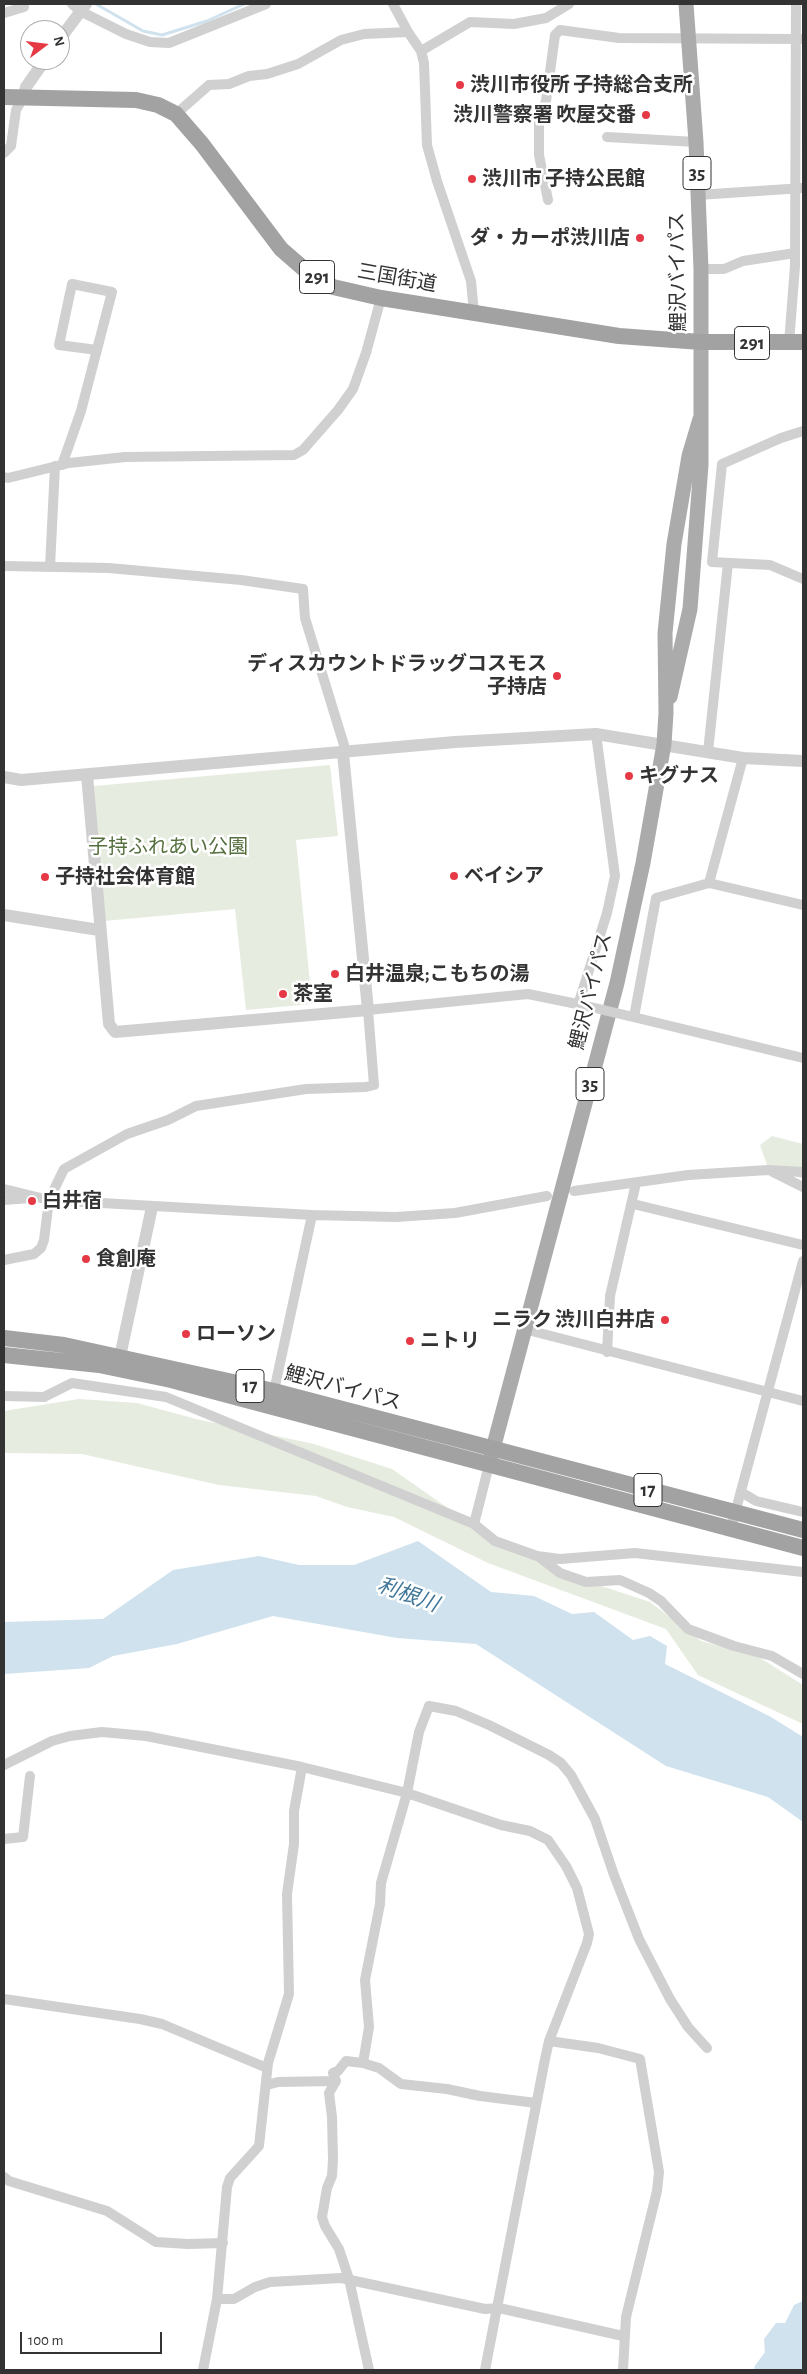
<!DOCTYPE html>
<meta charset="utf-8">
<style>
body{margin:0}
#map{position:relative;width:807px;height:2374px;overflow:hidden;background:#fff;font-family:"Alegreya Sans",sans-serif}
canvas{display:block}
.frame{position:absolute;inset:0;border:5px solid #333;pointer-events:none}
.north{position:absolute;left:20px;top:20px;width:50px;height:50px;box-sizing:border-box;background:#fff;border:1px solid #adadad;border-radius:50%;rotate:75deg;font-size:14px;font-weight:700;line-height:20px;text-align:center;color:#333}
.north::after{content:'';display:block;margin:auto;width:18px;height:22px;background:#e63946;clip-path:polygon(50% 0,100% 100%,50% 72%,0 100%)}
.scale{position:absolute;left:20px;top:2332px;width:142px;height:22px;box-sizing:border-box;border:2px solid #333;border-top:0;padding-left:6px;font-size:15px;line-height:18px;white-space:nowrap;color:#333;-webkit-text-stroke:4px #fff;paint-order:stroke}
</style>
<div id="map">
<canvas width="807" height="2374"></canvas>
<div class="frame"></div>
<div class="north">N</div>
<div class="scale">100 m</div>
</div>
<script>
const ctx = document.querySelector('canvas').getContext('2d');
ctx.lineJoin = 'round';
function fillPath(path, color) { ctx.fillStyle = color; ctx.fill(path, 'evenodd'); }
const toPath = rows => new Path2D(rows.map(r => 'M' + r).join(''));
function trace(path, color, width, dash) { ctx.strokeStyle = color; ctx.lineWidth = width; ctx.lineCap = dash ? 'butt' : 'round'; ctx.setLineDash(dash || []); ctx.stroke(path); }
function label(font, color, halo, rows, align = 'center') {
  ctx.font = font + ' "Alegreya Sans","Noto Sans JP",sans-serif'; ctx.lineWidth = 5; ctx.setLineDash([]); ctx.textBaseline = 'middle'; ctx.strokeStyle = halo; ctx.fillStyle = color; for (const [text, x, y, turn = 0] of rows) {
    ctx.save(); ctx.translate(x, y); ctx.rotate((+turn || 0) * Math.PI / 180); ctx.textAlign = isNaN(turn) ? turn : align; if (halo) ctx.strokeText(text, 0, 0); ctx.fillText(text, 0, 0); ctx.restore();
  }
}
fillPath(toPath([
 [330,765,338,836,296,840,312,1004,246,1010,235,909,104,921,94,786],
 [772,1136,803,1144,803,1179,767,1165,760,1145],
 [79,1399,137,1403,196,1419,314,1444,392,1469,495,1541,565,1574,650,1602,701,1641,754,1654,803,1685,803,1724,698,1675,666,1629,488,1563,394,1517,347,1507,316,1496,219,1485,82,1454,4,1453,4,1411]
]), '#e6ecdf');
fillPath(toPath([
 [418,1541,491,1592,534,1596,572,1614,594,1612,633,1640,650,1636,667,1646,665,1664,771,1717,803,1737,803,1822,768,1797,666,1766,476,1644,397,1638,273,1616,177,1644,113,1656,89,1668,4,1674,4,1622,103,1619,173,1570,259,1556,299,1565,354,1565],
 [803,2301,803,2370,766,2370,764,2339,776,2323,785,2323,794,2305]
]), '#cfe2ee');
trace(toPath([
 [96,4,143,31,162,35,207,21,244,4]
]), '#cfe2ee', 3);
trace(toPath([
 [763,2370,771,2359,803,2334]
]), '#cfe2ee', 18);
trace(toPath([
 [72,4,80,11,126,34,150,42,169,43,266,4],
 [393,4,408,32,421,51,424,63,427,145,437,181,471,281,474,313],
 [4,13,24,7,23,4],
 [421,51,470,22,514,24,546,18,569,4],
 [176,114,209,85,229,84,249,76,267,74,298,64,341,40,364,34,408,32],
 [607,137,696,142],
 [4,153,11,146,16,110,23,98],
 [698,195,803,188],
 [548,200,539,155,539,120,546,101,555,35,560,30,619,38,803,39],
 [701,269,724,269,743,261,795,253],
 [789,343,795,266,796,4],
 [803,431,781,438,722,464,712,562,770,565,803,579],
 [62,465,81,411,112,292,72,284,59,345,97,350],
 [4,477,8,478,69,463,125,457,294,455,303,450,338,410,353,389,366,353,381,298],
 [4,566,109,568,241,580,303,589,305,618,344,745,343,753],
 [50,567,55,466],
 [708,752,728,563],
 [709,883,743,758],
 [578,1005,607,913,615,876,596,734],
 [629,1016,803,1058],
 [634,1017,656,898,709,883,803,905],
 [773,1172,803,1187],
 [4,1189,49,1200,312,1215,396,1217,455,1213,547,1196],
 [574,1191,688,1175,768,1170,803,1172],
 [4,1200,30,1198],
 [633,1204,803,1245],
 [4,1260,34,1254,41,1248,44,1240,49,1200,64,1169,127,1134,168,1120,196,1106,306,1089,366,1087,374,1085,368,1010,528,994,582,1005],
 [524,1329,803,1401],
 [607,1352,610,1296,636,1183],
 [274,1391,312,1215],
 [4,1396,44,1397,72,1383,166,1397,474,1524,495,1541,537,1556,560,1559,635,1553,803,1572],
 [741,1492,756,1501,803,1512],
 [474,1524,489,1465],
 [731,1528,803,1261],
 [538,1556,560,1573,586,1582,620,1580,649,1593,661,1601,688,1629,734,1646,772,1656,803,1674],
 [4,1765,52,1741,70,1736,102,1732,146,1736,302,1767,407,1793,501,1825,530,1831,548,1840,566,1866,577,1888,589,1934,587,1943,549,2041,545,2059,485,2370],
 [4,1839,23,1837,30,1776],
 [4,1999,140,2019,162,2024,267,2068],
 [549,2041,598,2048,640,2059,659,2172,657,2191,626,2317,623,2370],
 [363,2063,369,2027,365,1980,380,1904,381,1883,407,1793,419,1732,429,1706,456,1711,489,1725,549,1755,561,1763,571,1775,595,1819,614,1875,639,1939,670,1999,688,2027,707,2048],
 [267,2085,278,2082,336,2081],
 [4,2177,9,2181,107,2211,156,2242,188,2244,223,2243],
 [217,2299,234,2299,255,2287,270,2282,341,2278,485,2309,499,2308,623,2336],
 [203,2370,217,2299,227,2187,230,2178,259,2146,268,2063,289,1994,287,1894,294,1844,294,1811,302,1767],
 [369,2370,349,2279,339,2249,325,2226,322,2217,327,2188,332,2176,333,2159,332,2117,329,2093,336,2081,333,2073,338,2071,346,2061,363,2063,379,2068,401,2084,447,2089,480,2096,536,2103]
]), '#d0d0d0', 10);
trace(toPath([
 [60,39,86,4],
 [23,98,26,87,45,60],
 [87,775,109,1024,115,1032,368,1010,343,753],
 [4,777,21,780,455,742,596,734,743,758,803,761],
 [4,915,99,930],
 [118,1366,152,1207]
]), '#d0d0d0', 12);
trace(toPath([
 [670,697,690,609,701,465,701,269,696,142,686,4],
 [490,1460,617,983,643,863,664,744,666,713,665,633,674,544,689,456,700,419]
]), '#ababab', 15);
trace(toPath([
 [4,97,136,100,158,105,176,114,202,144,281,249,304,269,333,287,381,298,619,336,701,342,803,342],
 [4,1338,64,1345,274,1391,803,1530],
 [4,1355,99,1365,171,1380,803,1548]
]), '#a2a2a2', 16);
trace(toPath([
 [582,1005,629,1016]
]), '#d0d0d0', 10);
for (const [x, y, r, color] of [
 [460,85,5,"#e63946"],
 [646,115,5,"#e63946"],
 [472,179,5,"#e63946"],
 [640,238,5,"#e63946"],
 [557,676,5,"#e63946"],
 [629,776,5,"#e63946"],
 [454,876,5,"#e63946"],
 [45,877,5,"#e63946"],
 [335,974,5,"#e63946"],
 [283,994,5,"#e63946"],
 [32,1201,5,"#e63946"],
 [86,1259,5,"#e63946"],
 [665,1320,5,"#e63946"],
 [186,1334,5,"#e63946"],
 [410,1341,5,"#e63946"]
]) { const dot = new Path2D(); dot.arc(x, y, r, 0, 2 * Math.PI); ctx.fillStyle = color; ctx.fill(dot); trace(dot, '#fff', 2); }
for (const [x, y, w] of [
 [697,173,28],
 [317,277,35],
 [752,343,35],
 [590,1084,28],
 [250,1386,28],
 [648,1490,28]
]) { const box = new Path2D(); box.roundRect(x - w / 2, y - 16.5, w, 33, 4); ctx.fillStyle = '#fff'; ctx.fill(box); trace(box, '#333', 1); }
label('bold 19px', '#333', null, [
 ["35",697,173],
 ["291",317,277],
 ["291",752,343],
 ["35",590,1084],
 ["17",250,1386],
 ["17",648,1490]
]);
label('bold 20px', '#333', '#fff', [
 ["渋川市役所 子持総合支所",470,85],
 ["渋川警察署 吹屋交番",636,115,"right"],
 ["渋川市 子持公民館",482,179],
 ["ダ・カーポ渋川店",630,238,"right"],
 ["ディスカウントドラッグコスモス",547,664,"right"],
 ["子持店",547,687,"right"],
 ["キグナス",639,776],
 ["ベイシア",464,876],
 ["子持社会体育館",55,877],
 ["白井温泉;こもちの湯",345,974],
 ["茶室",293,994],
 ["白井宿",42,1201],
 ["食創庵",96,1259],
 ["ニラク 渋川白井店",655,1320,"right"],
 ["ローソン",196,1334],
 ["ニトリ",420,1341]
], 'left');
label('20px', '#333', '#fff', [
 ["鯉沢バイパス",678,272,-91],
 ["三国街道",397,278,10],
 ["鯉沢バイパス",591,991,-76],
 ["鯉沢バイパス",343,1388,15]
]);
label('20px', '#56703f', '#fff', [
 ["子持ふれあい公園",168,847]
]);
label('italic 21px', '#3f7597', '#fff', [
 ["利根川",408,1595,20]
]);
</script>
